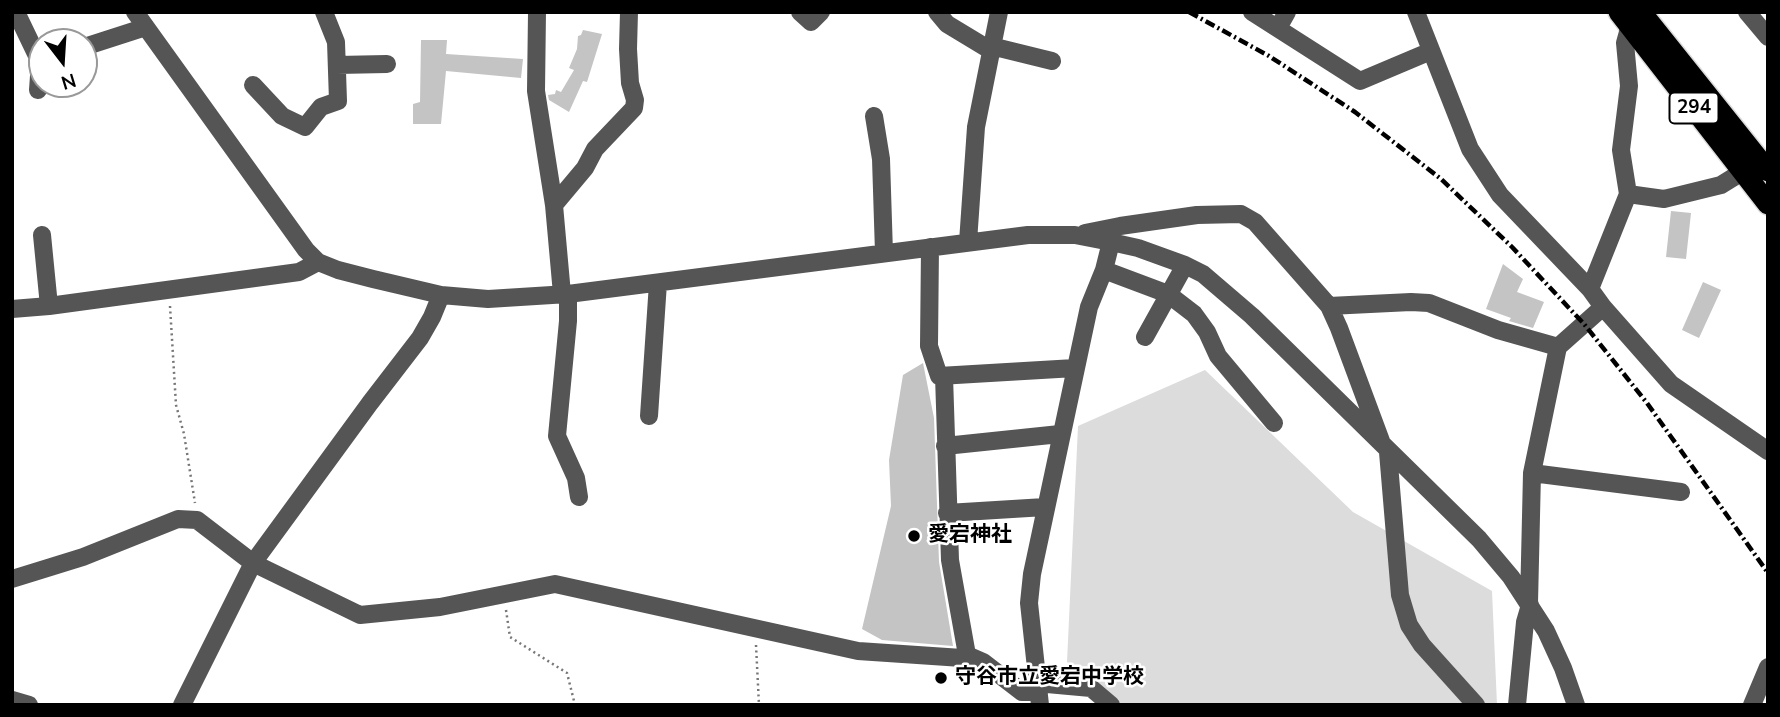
<!DOCTYPE html>
<meta charset="utf-8">
<style>
body{margin:0}
#map{position:relative;width:1780px;height:717px;overflow:hidden;background:#fff;font-family:"Nunito Sans",sans-serif}
canvas{display:block}
.frame{position:absolute;inset:0;border:14px solid #000;pointer-events:none}
.north{position:absolute;left:28px;top:28px;width:70px;height:70px;box-sizing:border-box;background:#fff;border:2px solid #999;border-radius:50%;rotate:163deg;font-size:19px;font-weight:700;line-height:28px;text-align:center;color:#000}
.north::after{content:'';display:block;margin:auto;width:24px;height:32px;background:#000;clip-path:polygon(50% 0,100% 100%,50% 72%,0 100%)}
</style>
<div id="map">
<canvas width="1780" height="717"></canvas>
<div class="frame"></div>
<div class="north">N</div>
</div>
<script>
const ctx = document.querySelector('canvas').getContext('2d');
ctx.lineJoin = 'round';
function fillPath(path, color) { ctx.fillStyle = color; ctx.fill(path, 'evenodd'); }
const toPath = rows => new Path2D(rows.map(r => 'M' + r).join(''));
function trace(path, color, width, dash) { ctx.strokeStyle = color; ctx.lineWidth = width; ctx.lineCap = dash ? 'butt' : 'round'; ctx.setLineDash(dash || []); ctx.stroke(path); }
function label(font, color, halo, rows, align = 'center') {
  ctx.font = font + ' "Nunito Sans","Noto Sans JP",sans-serif'; ctx.lineWidth = 5; ctx.setLineDash([]); ctx.textBaseline = 'middle'; ctx.strokeStyle = halo; ctx.fillStyle = color; for (const [text, x, y, turn = 0] of rows) {
    ctx.save(); ctx.translate(x, y); ctx.rotate((+turn || 0) * Math.PI / 180); ctx.textAlign = isNaN(turn) ? turn : align; if (halo) ctx.strokeText(text, 0, 0); ctx.fillText(text, 0, 0); ctx.restore();
  }
}
fillPath(toPath([
 [1205,370,1353,512,1492,591,1497,705,1113,705,1067,662,1078,426]
]), '#dcdcdc');
fillPath(toPath([
 [583,30,602,34,587,82,583,81,569,112,549,100,548,95,555,94,556,90,561,92,574,70,569,68,577,49,578,36,581,35],
 [421,40,447,40,446,54,523,59,521,78,446,71,441,124,413,124,413,104,420,102],
 [1671,211,1691,213,1686,259,1666,257],
 [1503,264,1523,279,1517,292,1544,302,1533,328,1509,321,1511,318,1486,309],
 [1703,282,1721,290,1699,338,1682,330],
 [923,363,934,418,939,562,953,646,882,640,862,629,891,506,889,460,903,375]
]), '#c4c4c4');
const highway = toPath([
 [1619,12,1768,204],
 [1641,12,1768,171]
]);
trace(highway, '#dbdbdb', 24);
trace(toPath([
 [170,306,176,405,184,434,195,503],
 [506,610,510,637,567,673,575,705],
 [756,645,759,705]
]), '#777', 2.5, [2, 3.5]);
trace(toPath([
 [16,12,40,62],
 [135,12,306,250,318,262,338,270,373,279,441,295,488,299,568,294,1028,235,1075,235,1111,242,1138,248,1185,265,1203,274,1252,316,1479,539,1511,577,1546,631,1563,668,1576,705],
 [537,12,536,91,554,205,562,294],
 [800,12,811,22,821,12],
 [937,12,947,24,990,50],
 [1252,12,1360,81,1431,51],
 [1416,12,1470,149,1500,195,1590,289,1603,307,1671,384,1768,451],
 [1747,12,1768,37],
 [1278,28,1287,12],
 [991,46,1052,61],
 [84,47,146,27],
 [337,65,387,64],
 [253,85,282,116,305,127,321,107,338,101,336,42,324,12],
 [38,90,40,62,42,61],
 [874,116,881,159,884,253],
 [1628,194,1621,150,1629,86,1625,43,1630,25],
 [554,205,585,168,595,149,634,108,635,100,630,83,628,49,629,12],
 [1085,233,1120,226,1197,215,1241,214,1255,222,1329,306,1339,328,1381,441],
 [42,235,49,306],
 [968,242,976,127,999,12],
 [930,247,929,346,939,376,1075,368],
 [1104,270,1168,294,1194,314,1207,332,1218,356,1274,423],
 [1590,289,1628,194,1664,199,1721,185,1742,172],
 [568,294,568,321,557,436,576,478,579,497],
 [1329,306,1411,302,1429,303,1498,330,1558,347,1603,307],
 [12,309,49,306,299,272,318,262],
 [1145,337,1185,265],
 [944,376,950,560,967,655],
 [649,416,658,283],
 [945,446,1060,434],
 [1388,452,1400,595,1409,625,1422,645,1476,705],
 [1532,473,1681,492],
 [947,513,1045,507],
 [12,579,83,557,178,519,197,520,253,563,360,615,440,607,555,584,858,651,962,658,967,655,983,662,1022,692,1038,692],
 [1529,603,1532,473,1558,347],
 [1036,683,1091,688,1111,705],
 [12,700,29,705],
 [182,705,253,563,370,403,420,338,432,317,441,295],
 [1040,705,1029,603,1032,574,1089,307,1104,270,1111,242],
 [1517,705,1525,622,1530,605],
 [1752,705,1768,667]
]), '#555', 18);
trace(highway, '#000', 21);
trace(toPath([
 [1189,12,1269,56,1355,112,1441,179,1512,247,1584,324,1647,403,1768,573]
]), '#000', 4.5, [10, 3.5, 2, 3.5]);
for (const [x, y, r, color] of [
 [914,536,7,"#000"],
 [941,678,7,"#000"]
]) { const dot = new Path2D(); dot.arc(x, y, r, 0, 2 * Math.PI); ctx.fillStyle = color; ctx.fill(dot); trace(dot, '#fff', 2.5); }
for (const [x, y, w] of [
 [1694,108,49]
]) { const box = new Path2D(); box.roundRect(x - w / 2, y - 15.5, w, 31, 5); ctx.fillStyle = '#fff'; ctx.fill(box); trace(box, '#000', 2); }
label('bold 19px', '#000', null, [
 ["294",1694,108]
]);
label('bold 21px', '#000', '#fff', [
 ["愛宕神社",928,536],
 ["守谷市立愛宕中学校",955,678]
], 'left');
</script>
